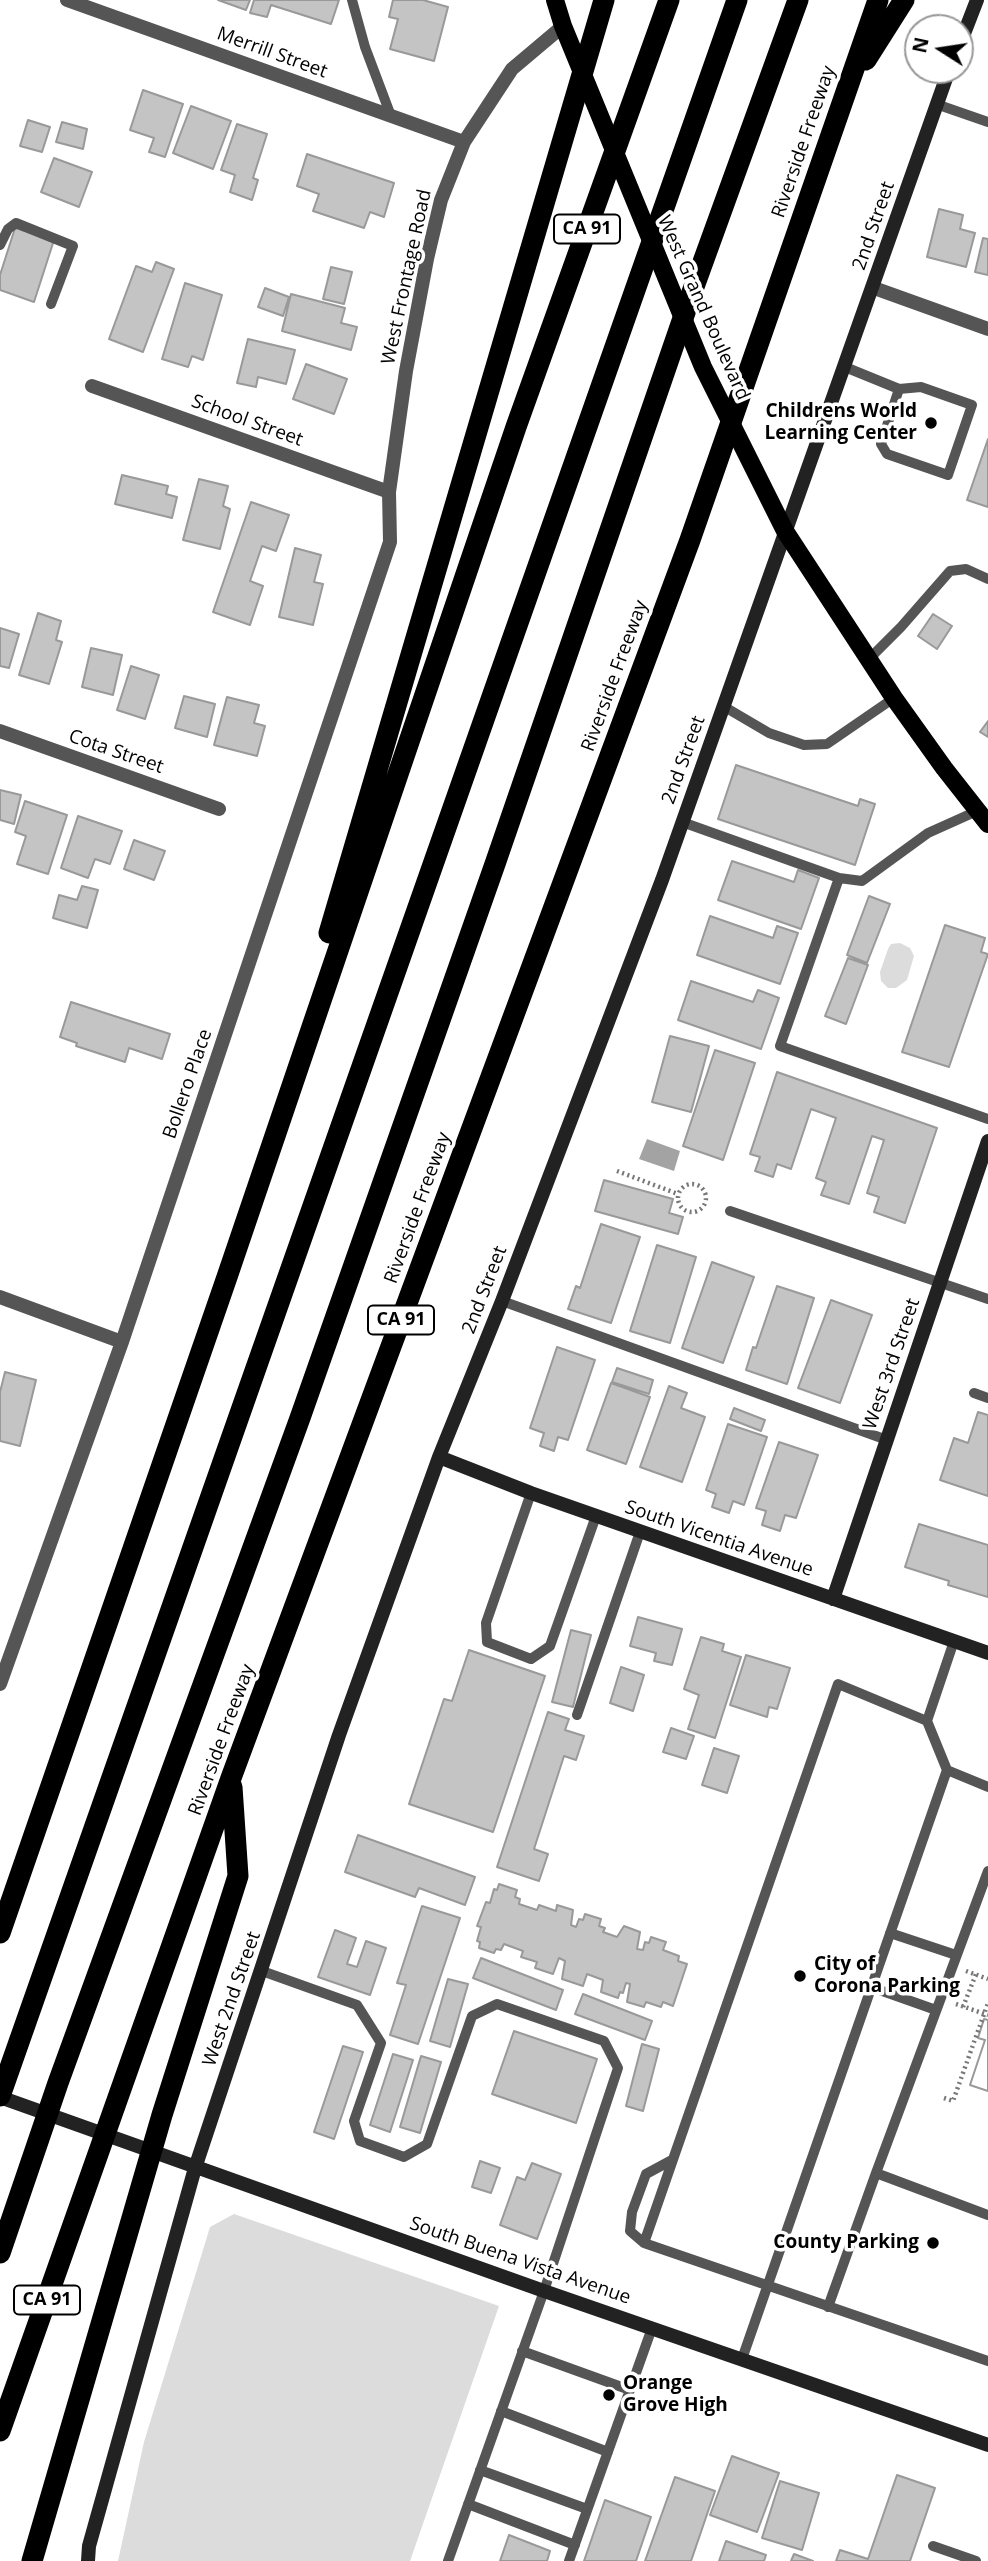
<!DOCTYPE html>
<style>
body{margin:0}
#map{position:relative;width:988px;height:2561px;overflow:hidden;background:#fff;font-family:"Open Sans",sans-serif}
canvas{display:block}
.north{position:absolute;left:904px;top:14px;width:70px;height:70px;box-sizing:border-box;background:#fff;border:2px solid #999;border-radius:50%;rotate:282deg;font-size:19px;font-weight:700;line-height:28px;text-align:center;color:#000}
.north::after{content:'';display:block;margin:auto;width:24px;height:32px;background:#000;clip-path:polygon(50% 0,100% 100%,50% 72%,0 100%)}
</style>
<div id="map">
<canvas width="988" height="2561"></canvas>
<div class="north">N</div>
</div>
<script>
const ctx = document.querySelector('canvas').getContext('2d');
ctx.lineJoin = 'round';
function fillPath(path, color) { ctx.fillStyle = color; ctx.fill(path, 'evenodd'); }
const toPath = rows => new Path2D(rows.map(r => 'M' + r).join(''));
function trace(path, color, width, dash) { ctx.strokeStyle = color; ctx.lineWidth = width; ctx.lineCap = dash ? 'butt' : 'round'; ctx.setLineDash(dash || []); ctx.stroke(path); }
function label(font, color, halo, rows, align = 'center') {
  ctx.font = font + ' "Open Sans",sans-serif'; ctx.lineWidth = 7; ctx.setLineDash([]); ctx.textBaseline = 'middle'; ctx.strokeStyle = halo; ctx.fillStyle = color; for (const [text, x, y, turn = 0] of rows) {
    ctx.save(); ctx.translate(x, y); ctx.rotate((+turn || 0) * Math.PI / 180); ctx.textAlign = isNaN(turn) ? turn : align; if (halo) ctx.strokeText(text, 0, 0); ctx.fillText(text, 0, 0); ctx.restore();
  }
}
fillPath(toPath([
 [900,943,910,948,914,956,907,980,896,988,888,988,881,981,880,972,888,949,891,944],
 [234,2214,499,2306,410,2561,118,2561,144,2442,210,2227]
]), '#dcdcdc');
fillPath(toPath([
 [647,1139,680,1151,674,1171,639,1159]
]), '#a3a3a3');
const building = toPath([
 [218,0,250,0,246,10,218,0],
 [254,0,339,0,331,24,271,5,267,17,250,13,254,0],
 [393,0,423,0,448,7,434,61,390,49,398,19,389,17,393,0],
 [143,90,183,104,165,157,149,152,154,138,130,130,143,90],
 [191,106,231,121,213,169,173,153,191,106],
 [28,120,50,127,42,152,20,146,28,120],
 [62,122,87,129,83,149,56,142,62,122],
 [237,124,267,134,253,178,258,180,252,200,230,192,235,175,221,170,237,124],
 [307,154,394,183,384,217,370,212,364,228,313,211,319,194,297,186,307,154],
 [54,158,92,172,79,207,41,192,54,158],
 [939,209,963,215,960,229,975,233,966,267,927,257,939,209],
 [15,228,54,240,34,302,0,290,0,275,15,228],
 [983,238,988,239,988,275,975,272,983,238],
 [156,262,174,269,143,352,109,339,136,266,152,272,156,262],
 [331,267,352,272,344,304,323,299,331,267],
 [185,283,222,295,203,360,192,356,188,367,162,359,185,283],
 [265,288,289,297,283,316,258,307,265,288],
 [291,294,345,308,341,323,357,327,351,350,282,331,291,294],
 [248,339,295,350,286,384,258,377,256,387,237,383,248,339],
 [306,364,347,379,334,414,293,399,306,364],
 [988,439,988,507,967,500,988,439],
 [122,475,168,486,166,494,177,497,172,518,115,504,122,475],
 [199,479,228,486,223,506,230,509,220,549,183,540,199,479],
 [251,502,289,515,276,551,262,546,250,581,263,586,250,625,213,612,251,502],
 [295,548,321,555,314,582,323,584,313,625,279,617,295,548],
 [38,613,61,621,56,640,62,642,49,684,19,675,38,613],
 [933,614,952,626,937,649,918,636,933,614],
 [0,628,19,634,9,668,0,666,0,628],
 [91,648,122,655,113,695,82,687,91,648],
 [131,666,159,675,145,719,117,710,131,666],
 [184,696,215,704,207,737,175,728,184,696],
 [227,697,259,705,254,723,265,726,257,756,214,745,227,697],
 [988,721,988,737,980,732,988,721],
 [736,765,858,806,860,799,875,804,855,865,718,819,736,765],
 [0,790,21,795,14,824,0,820,0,790],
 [25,801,67,815,48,874,17,864,26,836,15,832,25,801],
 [78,816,122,831,110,864,95,859,88,878,61,868,78,816],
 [134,840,165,851,154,880,124,869,134,840],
 [732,861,794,882,798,870,819,878,801,929,718,900,732,861],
 [82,886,98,890,87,928,53,918,59,895,77,900,82,886],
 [869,896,890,904,867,963,847,955,869,896],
 [710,916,773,938,777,926,798,933,780,984,697,955,710,916],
 [945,925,985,938,981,952,988,954,949,1067,902,1052,945,925],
 [848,958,868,965,846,1024,825,1016,848,958],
 [691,981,753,1002,758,990,779,998,761,1049,678,1020,691,981],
 [71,1002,170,1034,162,1059,129,1048,125,1062,76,1046,77,1043,60,1037,71,1002],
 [670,1036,709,1046,691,1112,652,1102,670,1036],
 [715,1050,755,1063,723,1160,683,1146,715,1050],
 [777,1072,937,1128,905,1223,874,1212,879,1197,867,1193,884,1140,872,1136,849,1204,821,1195,826,1182,816,1178,836,1118,811,1109,791,1169,777,1164,773,1177,755,1171,760,1157,750,1154,777,1072],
 [604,1180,673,1199,669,1213,683,1217,678,1234,595,1211,604,1180],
 [601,1224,640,1237,611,1323,568,1309,576,1286,580,1288,601,1224],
 [657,1245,696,1257,670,1343,630,1331,657,1245],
 [712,1262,754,1277,723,1363,682,1348,712,1262],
 [777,1286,814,1298,787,1384,746,1370,753,1347,756,1348,777,1286],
 [831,1300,872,1315,840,1403,798,1388,831,1300],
 [557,1347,595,1360,568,1440,558,1437,554,1451,540,1446,544,1433,530,1428,557,1347],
 [617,1368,653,1380,649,1394,612,1382,617,1368],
 [5,1372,36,1380,20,1446,0,1441,0,1392,5,1372],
 [611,1383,650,1397,626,1464,587,1450,611,1383],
 [669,1386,687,1393,681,1408,705,1417,682,1482,640,1467,669,1386],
 [734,1408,765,1420,761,1431,730,1419,734,1408],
 [978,1412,988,1415,988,1496,940,1480,954,1438,968,1443,978,1412],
 [728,1424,767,1437,744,1505,733,1501,729,1513,712,1507,716,1494,706,1490,728,1424],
 [779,1442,818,1455,796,1518,785,1515,780,1531,762,1525,766,1511,756,1508,779,1442],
 [919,1524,988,1545,988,1597,948,1585,949,1581,905,1567,919,1524],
 [638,1617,682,1629,672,1665,654,1661,656,1653,630,1646,638,1617],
 [571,1630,591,1635,573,1707,552,1702,571,1630],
 [701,1637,724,1644,722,1651,741,1657,715,1738,688,1729,699,1695,684,1689,701,1637],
 [469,1650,545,1676,493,1832,409,1804,444,1699,452,1701,469,1650],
 [746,1655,790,1668,777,1709,769,1707,767,1717,730,1705,746,1655],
 [621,1667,644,1675,633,1711,610,1703,621,1667],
 [548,1712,569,1719,565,1730,584,1736,576,1760,564,1756,534,1849,548,1854,539,1881,497,1867,548,1712],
 [671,1728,694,1736,686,1759,663,1752,671,1728],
 [714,1748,739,1756,727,1793,702,1785,714,1748],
 [358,1835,475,1877,465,1905,419,1888,415,1897,345,1872,358,1835],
 [499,1884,517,1890,515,1897,520,1899,519,1904,537,1910,539,1905,556,1911,557,1905,573,1910,571,1925,576,1927,579,1919,583,1920,585,1914,601,1919,599,1926,605,1928,603,1932,617,1937,624,1926,640,1932,637,1949,643,1950,645,1942,649,1943,651,1937,666,1942,663,1950,679,1956,678,1961,687,1964,673,2006,663,2002,661,2007,646,2002,644,2007,627,2002,630,1984,626,1983,623,1993,620,1992,618,1998,601,1992,603,1980,587,1974,583,1986,562,1979,565,1961,559,1958,553,1974,535,1968,537,1962,521,1957,523,1951,504,1944,501,1950,496,1949,494,1953,479,1948,480,1942,477,1941,481,1927,477,1926,486,1902,490,1903,494,1889,497,1890,499,1884],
 [422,1906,460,1918,418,2044,390,2035,406,1985,397,1983,422,1906],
 [335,1930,356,1938,347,1964,357,1967,366,1941,386,1948,370,1995,318,1977,335,1930],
 [481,1958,563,1990,556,2010,473,1978,481,1958],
 [448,1979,468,1984,450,2047,430,2041,448,1979],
 [583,1994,652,2021,645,2040,575,2014,583,1994],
 [984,2019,988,2020,988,2091,970,2085,985,2040,978,2038,984,2019],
 [984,2019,988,2020,988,2091,970,2085,985,2040,978,2038,984,2019],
 [514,2031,597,2059,576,2123,492,2094,514,2031],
 [642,2044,659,2049,643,2111,626,2106,642,2044],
 [343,2046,363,2052,334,2139,314,2132,343,2046],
 [393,2054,413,2060,390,2132,370,2125,393,2054],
 [421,2056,441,2062,420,2133,400,2127,421,2056],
 [480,2161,500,2168,491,2193,472,2187,480,2161],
 [532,2163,561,2174,537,2239,500,2225,517,2177,525,2180,532,2163],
 [732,2456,779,2473,757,2532,710,2515,732,2456],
 [897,2475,935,2488,910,2561,836,2561,840,2550,868,2559,897,2475],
 [675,2477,715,2491,691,2561,645,2561,675,2477],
 [780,2481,819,2493,802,2550,762,2538,780,2481],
 [605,2500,651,2517,636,2561,584,2561,605,2500],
 [509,2535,550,2551,547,2561,500,2561,509,2535],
 [726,2541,766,2555,764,2561,719,2561,726,2541],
 [794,2554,813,2561,791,2561,794,2554]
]);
fillPath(building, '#c4c4c4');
trace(building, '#999', 2);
trace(toPath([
 [617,1171,678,1194],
 '678 1198a14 14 0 1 1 28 0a14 14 0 1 1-28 0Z',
 [966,1971,988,1979],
 [956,2004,988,2015],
 [963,2007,976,1974],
 [944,2098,953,2101,988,2003]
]), '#777', 4.5, [2, 3.5]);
trace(toPath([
 [352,0,365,47,391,116],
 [936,104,988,122],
 [0,245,8,229,16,223,73,246,51,304],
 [845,367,899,389,881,444,887,454,948,475,972,405,921,387,899,389],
 [869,659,901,627,950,571,966,569,988,579],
 [723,706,769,733,804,745,827,744,894,698],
 [977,811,928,833,862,881,839,878,780,1046,988,1119],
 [682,822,839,878],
 [730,1211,988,1299],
 [502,1301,887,1440],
 [974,1393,988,1398],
 [531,1493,486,1623,487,1642,531,1659,550,1646,596,1516],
 [954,1641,927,1721,947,1770,988,1787],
 [577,1715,640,1532],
 [927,1721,838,1684,644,2243,988,2361],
 [988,1871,876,2173,988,2215],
 [890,1933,956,1955],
 [262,1971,357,2005,381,2043,354,2121,360,2141,404,2157,427,2144,472,2016,497,2004,604,2041,618,2068,544,2291,448,2561],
 [871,1987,936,2010],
 [644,2243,630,2231,632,2212,646,2174,672,2160],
 [828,2307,876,2173],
 [522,2351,630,2390],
 [742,2359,947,1770],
 [501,2411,608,2452],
 [480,2470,587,2509],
 [468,2504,575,2545],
 [933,2546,976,2561],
 [569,2561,652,2328]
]), '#555', 10);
trace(toPath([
 [67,0,464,142],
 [874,288,988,329],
 [92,386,389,492],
 [0,731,219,809],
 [0,1297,122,1342],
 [0,1684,122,1342,390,542,389,492,406,371,427,259,441,200,464,142,512,69,563,26]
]), '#555', 14);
trace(toPath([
 [960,44,977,0],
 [439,1457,531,1493,988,1653],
 [833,1599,988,1141],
 [0,2097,544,2291,988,2445],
 [88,2561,89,2546,195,2168,339,1735,439,1457,502,1301,662,880,949,70]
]), '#222', 14);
trace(toPath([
 [555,0,563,26,703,367,785,531,894,698,944,768,988,824]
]), '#000', 18);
trace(toPath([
 [866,60,904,0],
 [329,933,604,0],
 [0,1933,227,1277,516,427,669,0],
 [0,2096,737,0],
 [0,2253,58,2083,300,1418,495,864,691,295,798,0],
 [0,2431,231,1778,690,540,878,0],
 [32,2561,162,2115,238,1876,232,1787]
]), '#000', 21);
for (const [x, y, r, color] of [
 [931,423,7,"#000"],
 [800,1976,7,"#000"],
 [933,2243,7,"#000"],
 [609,2395,7,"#000"]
]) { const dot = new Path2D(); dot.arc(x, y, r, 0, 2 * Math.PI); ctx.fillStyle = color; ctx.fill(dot); trace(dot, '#fff', 2.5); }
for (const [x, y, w] of [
 [587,229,66],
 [401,1320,66],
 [47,2300,66]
]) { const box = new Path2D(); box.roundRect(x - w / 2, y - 14.5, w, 29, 5); ctx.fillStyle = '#fff'; ctx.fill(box); trace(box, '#000', 2); }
label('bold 18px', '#000', null, [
 ["CA 91",587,229],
 ["CA 91",401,1320],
 ["CA 91",47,2300]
]);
label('19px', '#000', '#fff', [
 ["Merrill Street",272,53,20],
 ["Riverside Freeway",804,142,-71],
 ["2nd Street",874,226,-71],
 ["West Frontage Road",407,277,-78],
 ["West Grand Boulevard",703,308,66],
 ["School Street",247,421,20],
 ["Riverside Freeway",615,676,-70],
 ["Cota Street",116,752,19],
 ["2nd Street",684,760,-70],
 ["Bollero Place",188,1084,-71],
 ["Riverside Freeway",418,1208,-70],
 ["2nd Street",485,1290,-69],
 ["West 3rd Street",892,1364,-71],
 ["South Vicentia Avenue",719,1539,19],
 ["Riverside Freeway",222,1740,-70],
 ["West 2nd Street",232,1999,-71],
 ["South Buena Vista Avenue",520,2261,19]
]);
label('bold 19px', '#000', '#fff', [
 ["Childrens World",917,412],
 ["Learning Center",917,434],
 ["City of",814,1965,"left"],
 ["Corona Parking",814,1987,"left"],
 ["County Parking",919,2243],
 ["Orange",623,2384,"left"],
 ["Grove High",623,2406,"left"]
], 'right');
</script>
